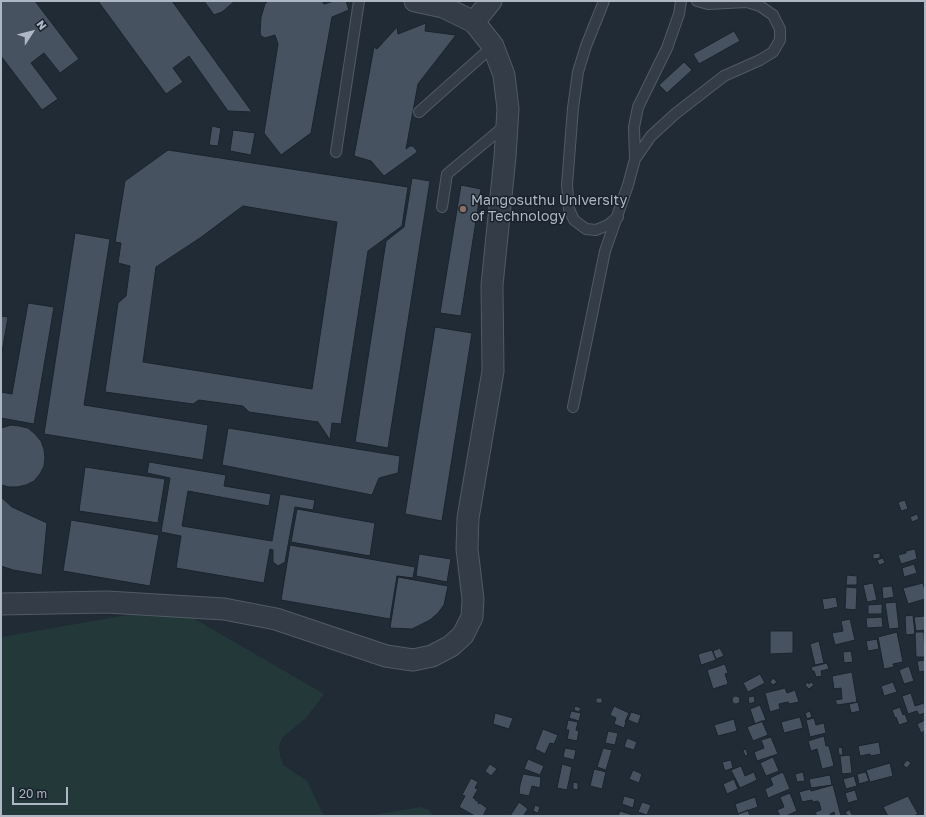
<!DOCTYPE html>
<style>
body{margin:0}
#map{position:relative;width:926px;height:817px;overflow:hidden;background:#202b36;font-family:"Golos Text",sans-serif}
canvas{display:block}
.frame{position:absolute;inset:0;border:2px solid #aeb7c4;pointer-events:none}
.north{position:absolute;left:12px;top:12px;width:40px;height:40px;-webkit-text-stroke:3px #19222b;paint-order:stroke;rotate:54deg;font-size:11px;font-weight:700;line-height:16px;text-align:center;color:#aeb7c4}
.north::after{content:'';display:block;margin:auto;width:14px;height:18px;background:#aeb7c4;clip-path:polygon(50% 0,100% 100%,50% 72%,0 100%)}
.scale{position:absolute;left:12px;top:787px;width:56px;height:18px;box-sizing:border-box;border:2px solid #aeb7c4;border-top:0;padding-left:5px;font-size:12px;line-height:14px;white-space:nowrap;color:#aeb7c4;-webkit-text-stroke:3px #19222b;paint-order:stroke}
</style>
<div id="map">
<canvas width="926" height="817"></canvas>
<div class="frame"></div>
<div class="north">N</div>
<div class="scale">20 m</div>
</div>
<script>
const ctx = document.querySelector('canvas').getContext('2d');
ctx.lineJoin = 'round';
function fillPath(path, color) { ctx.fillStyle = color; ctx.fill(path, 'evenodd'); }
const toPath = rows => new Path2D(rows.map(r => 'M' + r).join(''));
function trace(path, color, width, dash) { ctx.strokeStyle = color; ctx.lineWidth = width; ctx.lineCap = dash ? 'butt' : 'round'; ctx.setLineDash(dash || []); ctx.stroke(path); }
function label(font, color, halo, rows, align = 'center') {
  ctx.font = font + ' "Golos Text",sans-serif'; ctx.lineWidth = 3; ctx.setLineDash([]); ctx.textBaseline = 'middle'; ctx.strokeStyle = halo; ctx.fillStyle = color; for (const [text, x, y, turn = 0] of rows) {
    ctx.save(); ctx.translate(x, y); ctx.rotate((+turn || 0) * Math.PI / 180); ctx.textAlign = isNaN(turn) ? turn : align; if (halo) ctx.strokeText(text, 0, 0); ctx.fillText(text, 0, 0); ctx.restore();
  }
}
fillPath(toPath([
 [174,607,324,694,306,718,282,738,279,747,280,756,283,765,307,781,324,816,1,816,1,637],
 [420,807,429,810,433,816,367,816]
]), '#233838');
const building = toPath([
 [1,1,35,1,79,59,60,73,44,53,31,63,58,99,42,110,1,56,1,1],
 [98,1,172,1,252,112,228,111,189,56,173,68,183,82,166,94,98,1],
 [204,1,235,1,222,12,214,15,204,1],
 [268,1,322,1,324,4,334,1,346,1,349,10,332,17,311,133,281,155,264,133,278,44,275,35,265,38,261,36,260,33,261,17,265,4,268,1],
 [426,23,425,31,456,35,418,84,406,149,410,146,413,146,417,151,416,153,384,176,371,161,354,156,374,47,377,49,397,27,398,34,426,23],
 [734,31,740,41,699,64,693,54,734,31],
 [684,62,692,70,667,93,659,85,684,62],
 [212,126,221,128,218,146,209,145,212,126],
 [233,130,255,133,251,155,230,151,233,130],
 [168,150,408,187,402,226,368,251,341,424,332,423,330,440,318,422,249,412,243,406,199,400,193,404,105,392,118,303,126,296,130,266,118,263,121,243,115,242,125,181,168,150],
 [243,206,337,222,312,389,143,362,156,267,200,238,243,206],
 [412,178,430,181,388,448,355,442,386,241,404,227,412,178],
 [461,185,481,189,461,316,440,313,461,185],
 [75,233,110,239,84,405,208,425,203,460,44,434,75,233],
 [28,303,54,307,34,424,1,418,1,392,12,394,28,303],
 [1,316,8,317,1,358,1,316],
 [435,327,472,333,442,521,405,514,435,327],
 [11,425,19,426,28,428,35,434,41,441,44,449,45,458,44,466,40,474,34,481,26,485,17,487,9,487,1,485,1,428,11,425],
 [228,428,400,456,398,473,379,478,372,495,222,465,228,428],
 [149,462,226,475,224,486,271,494,269,506,188,491,182,526,272,541,280,494,315,500,313,510,295,507,285,562,278,566,273,562,273,550,270,549,264,583,176,568,181,536,161,532,170,478,147,473,149,462],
 [85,467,165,479,158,523,79,511,85,467],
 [1,497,12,507,47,523,42,575,13,570,1,566,1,497],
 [905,500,908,509,901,511,898,502,905,500],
 [297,509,375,523,370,556,291,542,297,509],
 [917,514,919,519,912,522,910,517,917,514],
 [71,520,159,535,150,586,63,571,71,520],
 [290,545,415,567,413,578,397,576,390,619,281,600,290,545],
 [915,549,917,559,901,564,898,555,906,553,906,551,915,549],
 [880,553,880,558,873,559,873,554,880,553],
 [419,554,451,559,447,582,416,576,419,554],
 [883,558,885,563,879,565,877,560,883,558],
 [914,564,917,573,904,577,902,568,914,564],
 [847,575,857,576,857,585,846,585,847,575],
 [398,577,448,586,444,605,438,613,430,620,412,629,390,628,398,577],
 [873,583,877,600,867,602,863,585,873,583],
 [923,583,925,591,925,599,908,604,903,588,923,583],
 [892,586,894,597,883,599,882,587,892,586],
 [846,587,857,588,856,610,845,609,846,587],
 [836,597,838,607,824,610,822,599,836,597],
 [896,602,899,628,889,629,885,603,896,602],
 [882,604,882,614,868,614,868,605,882,604],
 [913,615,915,634,906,635,905,616,913,615],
 [925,616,925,630,916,631,914,617,925,616],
 [882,617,883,627,867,628,866,618,882,617],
 [850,619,855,640,835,645,832,633,843,631,841,621,850,619],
 [770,631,793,631,793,653,770,654,770,631],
 [897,632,903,662,893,664,894,667,884,669,878,637,897,632],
 [915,632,924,632,925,657,916,657,915,632],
 [877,639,879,649,868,651,866,641,877,639],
 [819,641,824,663,815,665,810,644,819,641],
 [720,648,724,656,716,659,713,651,720,648],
 [712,650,716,660,701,665,698,654,712,650],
 [851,651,853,662,844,663,843,652,851,651],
 [925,660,925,671,919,672,917,661,925,660],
 [827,663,829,669,821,671,822,676,816,677,814,671,812,671,811,667,827,663],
 [725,664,728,673,725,674,728,683,727,684,727,685,725,685,713,689,707,670,725,664],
 [909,666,914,681,904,684,899,670,909,666],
 [852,672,857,702,837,705,835,700,842,699,841,688,834,689,832,676,852,672],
 [760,674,765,683,748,692,743,683,760,674],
 [773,678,777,682,773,685,770,682,773,678],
 [808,682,809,684,811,682,814,685,809,689,805,685,808,682],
 [893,682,897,692,884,696,881,686,893,682],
 [785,688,787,693,795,690,799,702,789,704,788,702,779,704,780,709,770,712,765,693,785,688],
 [911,693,915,706,924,703,925,713,919,715,917,711,908,714,902,696,911,693],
 [754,696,755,702,749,704,748,697,754,696],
 '732 700a4 4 0 1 1 8 0a4 4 0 1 1-8 0Z',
 [596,698,602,698,602,703,596,703,596,698],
 [858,702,860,711,851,713,849,704,858,702],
 [760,705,766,720,755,724,750,709,760,705],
 [575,706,581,708,579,712,574,710,575,706],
 [614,706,629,713,625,722,626,722,624,728,614,724,616,718,610,715,614,706],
 [900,707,903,715,905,714,908,722,899,725,896,717,895,718,892,710,900,707],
 [571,711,581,713,579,721,569,718,571,711],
 [810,711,812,717,807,719,805,713,810,711],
 [631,712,641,715,638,724,628,720,631,712],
 [495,713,513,718,509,729,493,724,495,713],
 [800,717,803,728,784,733,781,722,800,717],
 [814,718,816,725,824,723,826,733,810,737,806,720,814,718],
 [734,719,737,731,718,736,714,725,734,719],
 [568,720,578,722,576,730,579,731,577,741,567,739,569,730,566,730,568,720],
 [925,720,925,731,921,733,917,724,925,720],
 [762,721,768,735,753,741,747,727,762,721],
 [543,729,558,735,554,744,550,743,545,754,535,749,543,729],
 [608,731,618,733,615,745,605,743,608,731],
 [824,736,826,746,829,746,834,766,822,769,817,749,811,751,808,741,824,736],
 [771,737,778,754,757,761,754,752,764,748,761,740,771,737],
 [627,738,637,742,634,750,624,747,627,738],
 [879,742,881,754,870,756,870,754,860,756,858,746,879,742],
 [842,747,843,755,839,755,838,748,842,747],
 [565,748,576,750,574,760,563,757,565,748],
 [603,748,612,750,606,770,597,767,603,748],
 [746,749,748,755,745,756,743,750,746,749],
 [850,755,852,773,842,774,840,756,850,755],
 [773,757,779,771,766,776,760,763,773,757],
 [528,759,544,766,540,775,524,769,528,759],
 [731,760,733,768,725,771,722,762,731,760],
 [907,760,911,763,907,768,903,765,907,760],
 [890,763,893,776,870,782,866,770,890,763],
 [490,764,497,769,491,776,485,771,490,764],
 [562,764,572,767,567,790,557,788,562,764],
 [741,766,745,776,754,772,757,780,740,788,731,770,741,766],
 [594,769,606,772,602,789,590,786,594,769],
 [633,770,642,774,639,783,629,779,633,770],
 [783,772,790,789,768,798,765,789,773,785,770,778,783,772],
 [803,772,805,781,797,782,795,774,803,772],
 [866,772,869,781,859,784,857,774,866,772],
 [523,774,541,777,540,788,532,786,529,796,519,794,520,785,523,774],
 [830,775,832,785,811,788,809,779,830,775],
 [854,776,857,786,846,789,843,779,854,776],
 [471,778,478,782,475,788,478,789,473,798,476,799,475,800,479,802,478,804,480,803,487,808,483,816,475,816,459,807,465,796,462,795,471,778],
 [734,779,738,789,727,794,723,784,734,779],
 [573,782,578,783,578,790,573,789,573,782],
 [833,785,841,816,835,816,834,812,830,814,831,816,817,816,815,812,821,810,819,802,818,803,818,801,813,802,812,800,802,802,799,792,810,789,811,791,833,785],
 [855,790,858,800,848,803,845,793,855,790],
 [790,793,797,811,786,816,780,816,777,810,784,807,780,797,790,793],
 [624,796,635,799,633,808,622,804,624,796],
 [908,796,918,814,913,816,888,816,883,807,908,796],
 [755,797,758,807,738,814,735,804,755,797],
 [519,802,528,809,523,816,510,816,519,802],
 [642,802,651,805,647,815,638,812,642,802],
 [535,805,540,807,538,813,533,811,535,805],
 [851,809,851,810,850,811,853,816,848,816,845,812,851,809],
 [748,810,750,816,739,816,738,814,748,810],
 [620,811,636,816,618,816,620,811]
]);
fillPath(building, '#475260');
trace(building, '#1b242d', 1);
const service = toPath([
 [604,1,586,46,578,72,573,108,567,185,569,209,574,220,586,229,596,230,608,225,618,217],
 [419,112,493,46],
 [336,152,359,1],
 [635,159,651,136,675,114,724,76,760,60,773,52,780,40,780,29,773,15,760,6,747,2,708,4,697,1],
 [442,207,447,174,507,124],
 [573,407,605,251,628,185,635,159,634,127,638,107,667,48,679,14,681,1]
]);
const minor = toPath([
 [474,22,491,1],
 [1,604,107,602,224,609,276,619,386,656,413,660,432,656,451,646,463,635,472,617,473,599,467,549,468,518,493,371,492,285,505,157,508,109,504,75,493,46,474,22,443,7,415,1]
]);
trace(service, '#515a65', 12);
trace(minor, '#515a65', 23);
trace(service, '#343d47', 10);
trace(minor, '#343d47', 21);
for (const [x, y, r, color] of [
 [463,209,4,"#8d6e63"]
]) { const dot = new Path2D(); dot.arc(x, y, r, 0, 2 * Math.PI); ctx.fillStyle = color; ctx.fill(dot); trace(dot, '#19222b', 1.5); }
label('14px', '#aeb7c4', '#19222b', [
 ["Mangosuthu University",471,201],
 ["of Technology",471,217]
], 'left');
</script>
